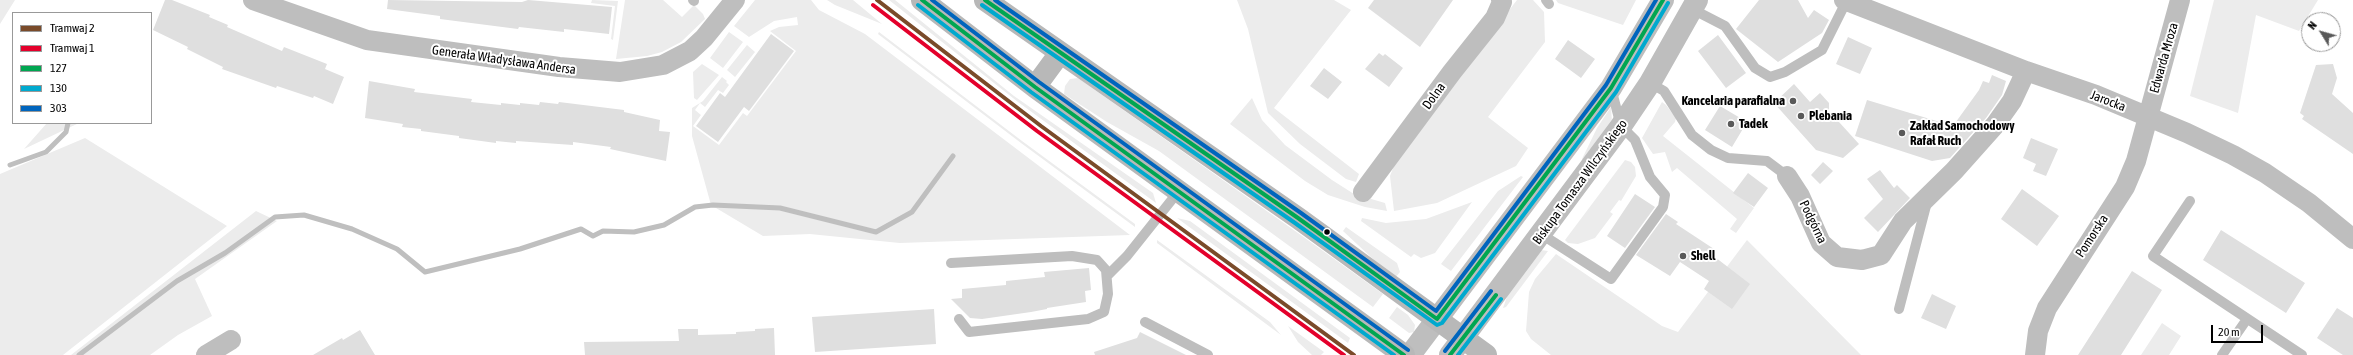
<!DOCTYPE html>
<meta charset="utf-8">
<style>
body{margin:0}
#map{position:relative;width:2353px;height:355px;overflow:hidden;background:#fff;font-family:"Asap Condensed",sans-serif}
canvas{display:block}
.legend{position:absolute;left:12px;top:12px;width:140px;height:112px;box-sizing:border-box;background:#fff;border:1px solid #999;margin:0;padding:5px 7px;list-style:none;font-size:12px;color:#000}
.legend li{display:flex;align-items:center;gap:8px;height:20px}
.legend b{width:20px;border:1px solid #999}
.north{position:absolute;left:2301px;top:12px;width:40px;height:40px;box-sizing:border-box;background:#fff;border:1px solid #999;border-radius:50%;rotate:307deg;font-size:11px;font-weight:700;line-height:16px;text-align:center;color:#000}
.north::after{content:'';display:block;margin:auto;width:14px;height:18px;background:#595959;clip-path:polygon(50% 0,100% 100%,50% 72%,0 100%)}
.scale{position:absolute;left:2211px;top:325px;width:52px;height:18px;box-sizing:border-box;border:2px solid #000;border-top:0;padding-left:5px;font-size:12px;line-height:14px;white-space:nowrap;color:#000;-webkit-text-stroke:3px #fff;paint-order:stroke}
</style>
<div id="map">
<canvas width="2353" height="355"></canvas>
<ul class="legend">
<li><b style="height:5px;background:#7a4b2a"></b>Tramwaj 2</li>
<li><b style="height:5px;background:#e4002b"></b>Tramwaj 1</li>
<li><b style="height:5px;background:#00a651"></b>127</li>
<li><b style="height:5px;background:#00a9ce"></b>130</li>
<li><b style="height:5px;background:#0065bd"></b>303</li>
</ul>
<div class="north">N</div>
<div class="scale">20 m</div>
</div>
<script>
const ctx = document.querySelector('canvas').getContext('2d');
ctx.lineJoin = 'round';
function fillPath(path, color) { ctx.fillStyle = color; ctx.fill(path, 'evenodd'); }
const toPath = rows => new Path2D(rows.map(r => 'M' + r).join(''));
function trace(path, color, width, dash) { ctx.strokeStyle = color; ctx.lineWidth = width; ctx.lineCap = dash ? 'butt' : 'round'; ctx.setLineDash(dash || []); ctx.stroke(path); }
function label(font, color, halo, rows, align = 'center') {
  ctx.font = font + ' "Asap Condensed",sans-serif'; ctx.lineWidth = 4; ctx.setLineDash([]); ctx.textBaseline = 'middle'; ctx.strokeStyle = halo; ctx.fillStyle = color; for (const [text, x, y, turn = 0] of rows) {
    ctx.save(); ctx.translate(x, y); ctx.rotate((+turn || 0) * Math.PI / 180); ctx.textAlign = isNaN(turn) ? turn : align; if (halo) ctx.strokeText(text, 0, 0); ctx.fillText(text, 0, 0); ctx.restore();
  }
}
fillPath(toPath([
 [0,0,15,0,0,24],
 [592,0,618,1,613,40,611,39,615,6,591,3],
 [625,0,663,0,682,17,694,5,703,14,705,19,681,42,662,52,647,56,616,59],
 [755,0,811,0,819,10,865,34,1130,235,900,243,810,234,763,236,711,205,692,136,692,108,703,101,722,77,727,81,726,82,729,85,723,93,718,90,705,107,700,103,695,110,701,115,693,126,719,145,743,113,747,116,796,51,770,31,779,27,798,25,797,17,774,21,749,37,734,26],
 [827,0,853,0,882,24,835,5],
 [889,0,895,0,1014,96,1153,193,1156,203,1018,102],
 [1237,0,1334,0,1351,10,1274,108,1359,174,1356,182,1346,179,1300,144,1268,113,1248,29],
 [1517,0,1533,0,1544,12,1545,42,1488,117,1528,148,1516,166,1437,203,1394,211,1390,176,1399,153],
 [1556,0,1636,0,1623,25,1558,3],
 [2214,0,2318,0,2299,31,2256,15,2238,113,2190,96],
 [729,32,743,42,723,68,710,58],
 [879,32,1022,141,1135,224,1135,227,1021,143,878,34],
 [747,45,755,52,735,77,727,70],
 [702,64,719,75,697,100,694,98,693,72],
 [1078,78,1298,233,1383,294,1373,307,1159,151,1107,122,1064,94,1065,86,1070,79],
 [1252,98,1262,120,1285,145,1332,180,1354,194,1385,203,1387,211,1365,207,1328,195,1305,181,1230,124],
 [1662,102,1666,105,1676,118,1675,122,1663,136,1754,208,1736,233,1730,229,1737,219,1677,168,1672,172,1665,152,1653,154,1642,138],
 [1611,107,1612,122,1583,160,1582,159,1597,128],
 [47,123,79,123,24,149],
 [85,138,227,226,63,355,0,355,0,174],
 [1625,160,1631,162,1635,167,1636,176,1621,201,1619,200,1610,212,1613,214,1595,238,1578,244,1568,243,1565,240],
 [1521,176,1523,177,1451,271,1441,264,1498,191],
 [1472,202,1435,253,1421,258,1414,254,1411,257,1361,221,1362,218,1386,223,1426,219],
 [256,211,277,221,195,279,212,316,178,335,150,355,71,355],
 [1177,218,1190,221,1350,338,1348,343],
 [1346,227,1397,263,1400,272,1395,278,1373,259,1343,231],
 [1157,240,1270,322,1281,335,1157,243],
 [1747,240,1861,355,1551,355,1531,339,1526,331,1529,292,1535,279,1556,254,1662,326,1678,332],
 [1541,250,1548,251,1506,307,1503,308,1508,294],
 [1397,307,1408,315,1415,325,1414,332,1409,333,1389,318],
 [2162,323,2181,336,2169,355,2141,355],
 [1288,326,1324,352,1321,355,1312,355,1298,342]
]), '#ececec');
trace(toPath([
 [10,165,46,152,66,132,68,123],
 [79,355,177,281,225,253,275,217,304,215,352,229,397,249,425,272,520,249,581,229,593,236,603,231,634,232,664,225,695,207,713,205,780,208,876,232,912,212,953,156]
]), '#bfbfbf', 5);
fillPath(toPath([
 [165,0,172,0,210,15,209,17,228,25,227,27,282,51,284,47,327,64,325,69,344,77,333,104,314,96,313,98,277,86,276,88,222,69,223,67,187,49,188,47,153,30],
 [388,0,522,2,528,0,612,7,609,34,564,29,564,32,519,27,518,29,440,19,440,16,387,9],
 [1374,0,1453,0,1420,47,1368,8],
 [1759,0,1798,0,1808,18,1814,10,1829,20,1822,33,1778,62,1736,29],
 [771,34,794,51,749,111,744,107,718,142,696,126,720,93,725,97],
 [1718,35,1746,73,1726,88,1698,51],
 [1848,37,1872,48,1860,74,1836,64],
 [1568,40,1595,59,1581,78,1555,59],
 [1379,53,1383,56,1385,54,1403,68,1389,87,1365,69],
 [2333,64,2337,78,2332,94,2353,113,2353,154,2302,119,2304,116,2300,113,2316,65],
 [1324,68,1342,82,1328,99,1310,86],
 [1992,75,2006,81,2002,95,1986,118,1950,158,1932,161,1855,136,1867,100,1953,126,1979,90,1983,81,1989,83],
 [369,81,415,89,414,92,472,99,471,102,501,105,501,103,520,105,520,103,539,105,540,102,558,104,559,102,624,110,624,112,660,120,659,131,670,132,666,161,610,149,611,147,573,142,573,145,516,141,516,143,496,141,496,143,459,138,459,136,421,131,421,129,402,127,403,124,365,118],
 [1794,84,1810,102,1820,93,1829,103,1829,111,1859,144,1843,158,1816,150,1774,103],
 [1720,106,1747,122,1732,147,1705,130],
 [2031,138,2058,149,2046,176,2033,171,2036,164,2023,158],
 [1823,162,1833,171,1820,184,1811,175],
 [1880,170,1894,188,1897,185,1910,198,1878,232,1864,218,1883,199,1867,179],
 [1748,173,1768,188,1754,207,1733,193],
 [2022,189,2059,216,2037,246,2001,219],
 [1635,194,1655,207,1625,248,1607,236],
 [1666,214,1678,222,1676,224,1714,249,1711,254,1750,284,1732,309,1704,289,1709,281,1680,262,1670,276,1636,255],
 [2221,230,2305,283,2286,313,2203,260],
 [1089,268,1091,290,1085,291,1086,302,1047,308,1047,309,1031,312,982,319,970,318,951,299,962,298,962,289,1006,285,1006,281,1045,277,1044,272],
 [2132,271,2162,290,2121,355,2078,355],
 [1932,294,1956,306,1946,329,1921,318],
 [2337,308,2353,318,2353,355,2343,355,2317,338],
 [934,309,936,344,815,352,812,317],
 [774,328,775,355,585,355,584,342,679,341,678,329,698,329,698,335,736,334,736,332,755,331,755,329],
 [360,330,375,355,313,355,342,338,343,340],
 [1140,332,1186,355,1095,355,1094,352,1137,338]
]), '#dfdfdf');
trace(toPath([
 [693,0,694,1],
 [1546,0,1549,4],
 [1692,9,1725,26,1755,68,1770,77,1785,72,1822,50,1847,0],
 [1650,83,1664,91,1692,135,1711,150,1728,158,1767,161,1787,176],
 [2190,201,2153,256,2302,355],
 [1541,234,1611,279,1663,207,1665,195,1650,177,1635,140,1621,126,1611,88],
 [951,263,1072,256,1097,260,1106,270,1108,294,1104,312,1088,319,969,332,959,319],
 [1107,276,1127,256,1178,192],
 [1899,309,1927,202],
 [1145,322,1208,355],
 [2222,355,2247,319]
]), '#bebebe', 10);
trace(toPath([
 [253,0,367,40,559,67,620,72,663,65,690,51,704,38,735,0],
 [1844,0,2026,71,2096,95,2187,133,2233,155,2265,173,2309,203,2353,239],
 [1787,176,1800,196,1821,243,1837,257,1862,260,1881,255,1903,221,1954,171,1995,125,2012,101,2026,71],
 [1363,192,1452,72,1495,18,1502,2,1501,0],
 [206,355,231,340],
 [2035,355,2038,331,2047,308,2125,187,2136,161,2180,0]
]), '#bebebe', 20);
trace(toPath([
 [1410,355,1611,88,1663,0],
 [1450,355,1621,126,1650,83,1697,0]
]), '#bebebe', 22);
trace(toPath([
 [922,0,1035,87,1404,355],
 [985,0,1298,218,1486,355],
 [1035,87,1060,53]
]), '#b8b8b8', 22);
trace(toPath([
 [922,0,1035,87,1404,355],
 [985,0,1298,218,1437,319,1611,88,1663,0],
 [1450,355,1496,295]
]), '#00a651', 4);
trace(toPath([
 [918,5,1031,92,1394,355],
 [982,5,1295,223,1437,325,1442,323,1616,92,1668,3],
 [1458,355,1501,299]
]), '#00a9ce', 4);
trace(toPath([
 [932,0,1039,82,1408,350],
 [995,0,1301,213,1436,311,1606,85,1656,0],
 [1445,351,1491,291]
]), '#0065bd', 4);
trace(toPath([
 [877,0,1041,126,1354,355]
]), '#7a4b2a', 4);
trace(toPath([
 [873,5,1037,131,1344,355]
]), '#e4002b', 4);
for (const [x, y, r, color] of [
 [1793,101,4,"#595959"],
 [1801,116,4,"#595959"],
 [1731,124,4,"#595959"],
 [1902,133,4,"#595959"],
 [1327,232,3.5,"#000"],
 [1683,256,4,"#595959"]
]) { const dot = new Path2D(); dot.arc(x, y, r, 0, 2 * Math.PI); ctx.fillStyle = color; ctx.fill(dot); trace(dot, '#fff', 1.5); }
label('13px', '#000', '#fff', [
 ["Edwarda Mroza",2164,58,-74],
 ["Generała Władysława Andersa",504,60,8],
 ["Dolna",1434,96,-54],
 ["Jarocka",2108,101,21],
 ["Biskupa Tomasza Wilczyńskiego",1580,182,-54],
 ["Podgórna",1813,222,64],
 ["Pomorska",2092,236,-57]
]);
label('bold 13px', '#000', '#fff', [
 ["Kancelaria parafialna",1785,101,"right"],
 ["Plebania",1809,116],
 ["Tadek",1739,124],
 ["Zakład Samochodowy",1910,126],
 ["Rafał Ruch",1910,141],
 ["Shell",1691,256]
], 'left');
</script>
